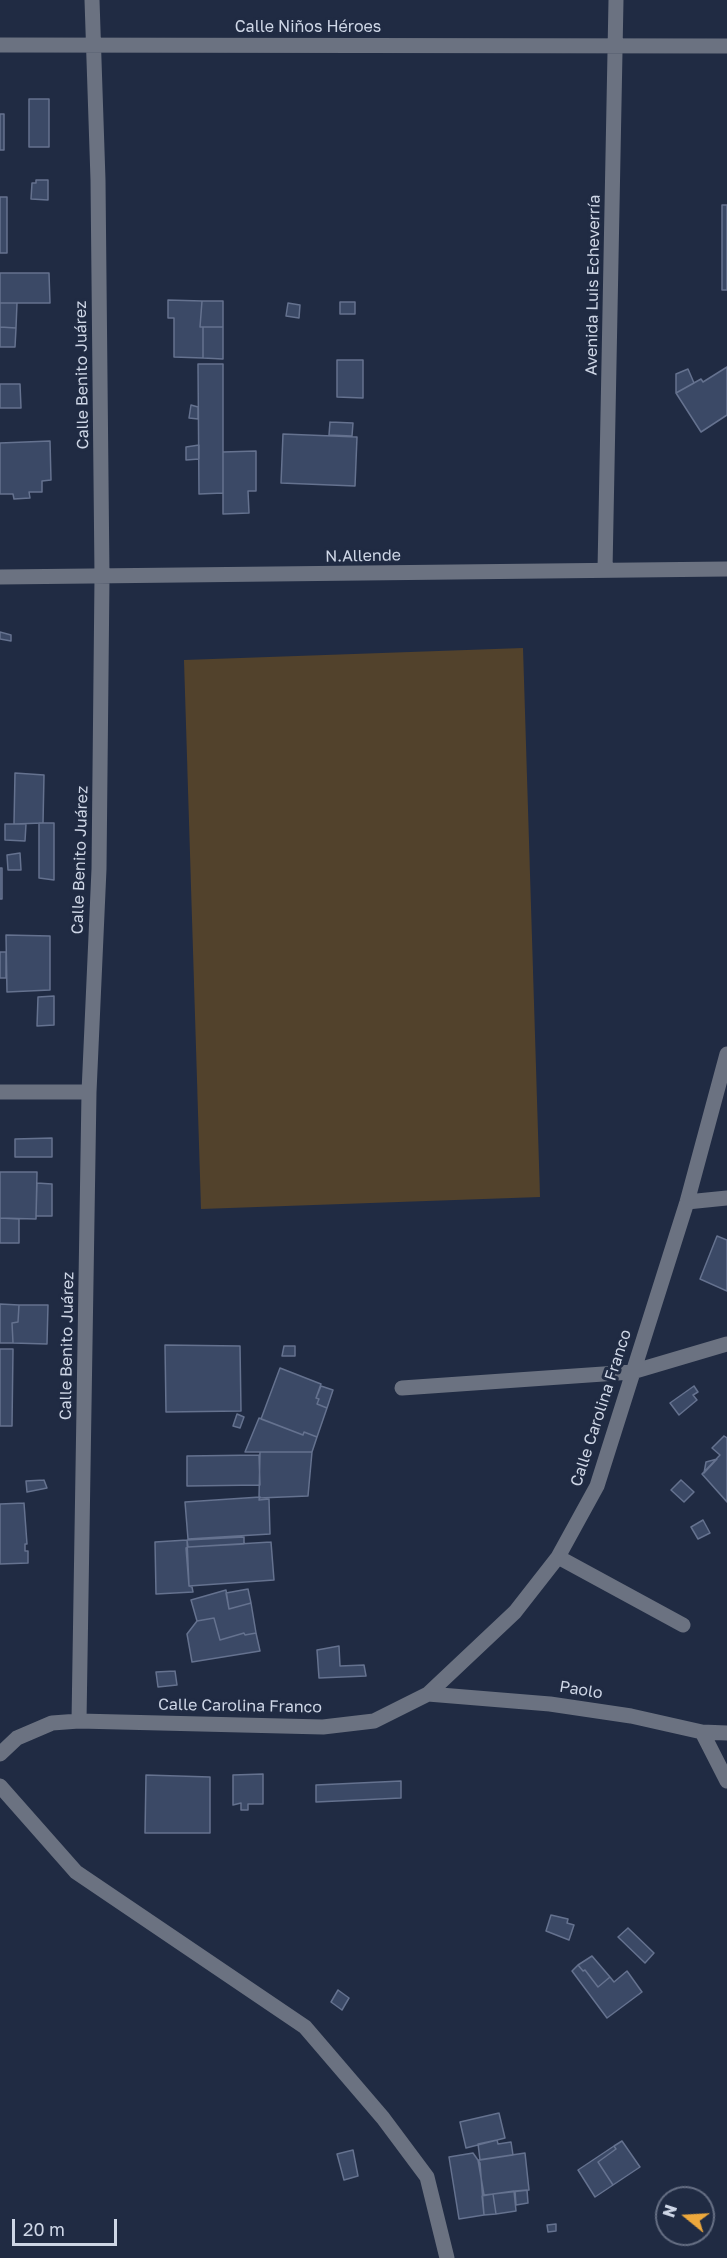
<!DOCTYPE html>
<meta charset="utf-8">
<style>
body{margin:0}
#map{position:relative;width:727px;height:2258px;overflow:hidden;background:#202b43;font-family:"Golos Text",sans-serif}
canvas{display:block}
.north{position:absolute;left:655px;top:2186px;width:60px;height:60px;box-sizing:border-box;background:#202b43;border:2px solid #666f84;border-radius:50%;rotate:288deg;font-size:16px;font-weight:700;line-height:24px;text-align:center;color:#ced6e6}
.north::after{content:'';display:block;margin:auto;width:21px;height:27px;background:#eda83c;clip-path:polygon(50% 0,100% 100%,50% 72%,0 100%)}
.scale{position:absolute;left:12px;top:2219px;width:105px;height:27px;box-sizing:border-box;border:3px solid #ced6e6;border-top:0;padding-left:8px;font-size:18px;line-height:21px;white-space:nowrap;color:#ced6e6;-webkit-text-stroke:4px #202b43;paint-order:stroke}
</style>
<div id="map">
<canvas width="727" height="2258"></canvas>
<div class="north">N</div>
<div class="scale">20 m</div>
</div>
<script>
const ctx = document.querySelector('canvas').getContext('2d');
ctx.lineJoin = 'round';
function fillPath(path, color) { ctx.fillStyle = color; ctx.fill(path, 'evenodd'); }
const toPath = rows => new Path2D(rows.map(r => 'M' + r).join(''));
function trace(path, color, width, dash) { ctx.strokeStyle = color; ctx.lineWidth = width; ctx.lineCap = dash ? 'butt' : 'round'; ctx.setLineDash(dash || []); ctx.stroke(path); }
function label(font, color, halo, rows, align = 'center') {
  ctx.font = font + ' "Golos Text",sans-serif'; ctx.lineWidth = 6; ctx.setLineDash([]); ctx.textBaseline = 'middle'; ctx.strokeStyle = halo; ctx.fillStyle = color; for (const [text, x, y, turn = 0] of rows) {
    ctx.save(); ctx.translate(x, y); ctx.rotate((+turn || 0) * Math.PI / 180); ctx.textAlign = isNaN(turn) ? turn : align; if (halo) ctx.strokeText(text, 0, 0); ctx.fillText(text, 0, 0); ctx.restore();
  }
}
fillPath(toPath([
 [523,648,540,1197,201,1209,184,660]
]), '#52422c');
const building = toPath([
 [29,99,49,99,49,147,29,147,29,99],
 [0,114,4,114,4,150,0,150,0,114],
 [36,180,48,180,48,200,31,199,32,183,36,183,36,180],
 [0,197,7,197,7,253,0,253,0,197],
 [722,205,727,205,727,290,722,290,722,205],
 [0,273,49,273,50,303,0,303,0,273],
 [168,300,202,301,200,327,203,327,203,358,174,357,174,318,168,318,168,300],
 [202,301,223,301,223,327,200,327,202,301],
 [340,302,355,302,355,314,340,314,340,302],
 [0,303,17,303,16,328,0,327,0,303],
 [288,303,300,305,299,318,286,316,288,303],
 [0,327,16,328,15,347,0,347,0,327],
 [203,327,223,327,223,359,203,358,203,327],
 [337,360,363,360,363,398,337,397,337,360],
 [198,364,223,364,223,493,199,494,198,364],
 [727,367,727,415,701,432,676,393,701,379,703,382,727,367],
 [688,369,694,383,676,393,676,374,688,369],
 [0,384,20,384,21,408,0,408,0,384],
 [191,405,198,407,198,419,189,418,191,405],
 [330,422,353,423,352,436,329,435,330,422],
 [283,434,357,437,355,486,281,483,283,434],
 [50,441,51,480,42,481,42,492,29,492,30,498,14,499,13,494,0,494,0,443,50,441],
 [199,445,199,459,186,460,186,447,199,445],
 [256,451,256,491,248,491,249,513,223,514,223,452,256,451],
 [0,632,11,635,11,641,0,639,0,632],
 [15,773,44,775,43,823,14,824,15,773],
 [39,823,54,823,54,880,39,878,39,823],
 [5,824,26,824,25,841,5,840,5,824],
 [20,853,21,870,8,870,7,855,20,853],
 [0,868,2,868,2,899,0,899,0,868],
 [6,935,50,936,50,990,7,992,6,935],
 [0,952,6,952,6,978,0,978,0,952],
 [54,996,54,1025,37,1026,38,997,54,996],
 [52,1138,52,1157,15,1157,15,1139,52,1138],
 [0,1172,37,1172,36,1219,0,1218,0,1172],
 [37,1183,52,1184,52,1216,36,1216,37,1183],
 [0,1218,19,1219,19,1243,0,1243,0,1218],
 [717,1236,727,1240,727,1291,700,1279,717,1236],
 [0,1304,19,1305,18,1322,12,1323,13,1343,0,1343,0,1304],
 [19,1305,48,1305,47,1344,13,1343,12,1323,18,1322,19,1305],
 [165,1345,240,1346,241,1411,166,1412,165,1345],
 [284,1346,295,1346,295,1356,282,1356,284,1346],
 [0,1349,13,1349,12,1426,0,1426,0,1349],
 [280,1368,321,1384,316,1398,319,1399,317,1404,327,1408,317,1437,304,1432,303,1435,261,1419,280,1368],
 [321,1386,333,1390,327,1408,317,1404,319,1399,316,1398,321,1386],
 [694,1386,698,1392,693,1395,697,1400,679,1415,670,1403,694,1386],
 [237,1414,244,1417,240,1428,233,1426,237,1414],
 [259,1418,303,1435,304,1432,317,1437,312,1452,245,1452,259,1418],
 [724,1436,727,1438,727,1502,702,1474,720,1455,712,1448,724,1436],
 [260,1452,312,1452,308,1496,259,1498,260,1452],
 [259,1455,260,1485,187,1486,187,1456,259,1455],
 [717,1459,704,1473,706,1462,717,1459],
 [44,1480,47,1488,27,1492,26,1481,44,1480],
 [681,1480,694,1492,684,1502,671,1490,681,1480],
 [260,1497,259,1500,269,1499,270,1534,188,1539,185,1502,260,1497],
 [24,1503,27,1544,25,1544,25,1551,28,1551,28,1563,0,1564,0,1504,24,1503],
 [703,1520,710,1533,698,1539,691,1527,703,1520],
 [244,1537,244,1544,188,1547,187,1540,244,1537],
 [187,1540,189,1586,192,1587,193,1592,156,1594,155,1542,187,1540],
 [271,1542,274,1580,189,1586,186,1548,188,1547,271,1542],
 [248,1589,251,1603,229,1609,226,1593,248,1589],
 [226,1590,229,1609,251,1603,256,1633,245,1635,244,1633,220,1640,214,1618,197,1621,191,1600,226,1590],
 [214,1618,220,1640,244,1633,245,1635,256,1633,260,1651,192,1662,187,1634,197,1621,214,1618],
 [339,1646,340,1666,364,1665,366,1676,319,1678,317,1650,339,1646],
 [175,1671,177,1685,158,1687,156,1672,175,1671],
 [263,1774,263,1804,248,1804,248,1810,241,1810,241,1803,233,1805,233,1775,263,1774],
 [146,1775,210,1777,210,1833,145,1833,146,1775],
 [401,1781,401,1798,316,1802,316,1785,401,1781],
 [551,1915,568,1919,567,1923,574,1925,569,1940,546,1931,551,1915],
 [628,1928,654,1953,645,1963,618,1937,628,1928],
 [592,1956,610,1977,598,1987,585,1970,583,1971,578,1965,592,1956],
 [578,1965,583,1971,585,1970,598,1987,610,1977,614,1982,627,1971,642,1992,607,2018,572,1971,578,1965],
 [338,1990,349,1998,342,2010,331,2002,338,1990],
 [499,2113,505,2138,466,2148,460,2122,499,2113],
 [497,2140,498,2144,511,2142,513,2155,480,2160,478,2144,497,2140],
 [622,2141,640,2167,613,2185,598,2162,616,2149,614,2146,622,2141],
 [614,2146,616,2149,598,2162,613,2185,595,2197,578,2170,614,2146],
 [353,2150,358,2176,344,2180,337,2154,353,2150],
 [473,2153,480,2163,484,2215,459,2219,449,2157,473,2153],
 [525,2153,529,2190,484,2195,478,2160,525,2153],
 [527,2190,528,2203,516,2205,515,2191,527,2190],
 [514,2191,516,2211,496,2214,493,2194,514,2191],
 [493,2194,496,2214,484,2215,482,2196,493,2194],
 [556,2224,556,2231,548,2232,547,2225,556,2224]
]);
fillPath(building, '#3b4966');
trace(building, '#65728f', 1.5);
trace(toPath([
 [0,45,727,46],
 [605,570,616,0],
 [0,577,727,569],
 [0,1092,89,1092],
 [687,1202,727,1198],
 [402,1388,632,1372,727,1344],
 [558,1557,683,1625],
 [428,1694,550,1704,631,1716,702,1732,727,1733],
 [79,1721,89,1092,99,869,102,577,98,180,92,0],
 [702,1732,727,1781],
 [0,1754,17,1738,52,1723,79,1721,323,1727,374,1721,428,1694,515,1612,558,1557,597,1486,687,1202,727,1054],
 [0,1786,76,1872,305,2027,383,2118,427,2177,447,2258]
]), '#6b7281', 15);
label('16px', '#ced6e6', '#202b43', [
 ["Calle Niños Héroes",308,27],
 ["Avenida Luis Echeverría",593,285,-89],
 ["Calle Benito Juárez",82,375,-91],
 ["N.Allende",363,556,-1],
 ["Calle Benito Juárez",80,860,-88],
 ["Calle Benito Juárez",67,1346,-89],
 ["Calle Carolina Franco",601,1408,-72],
 ["Paolo",581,1690,9],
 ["Calle Carolina Franco",240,1706,1]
]);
</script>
